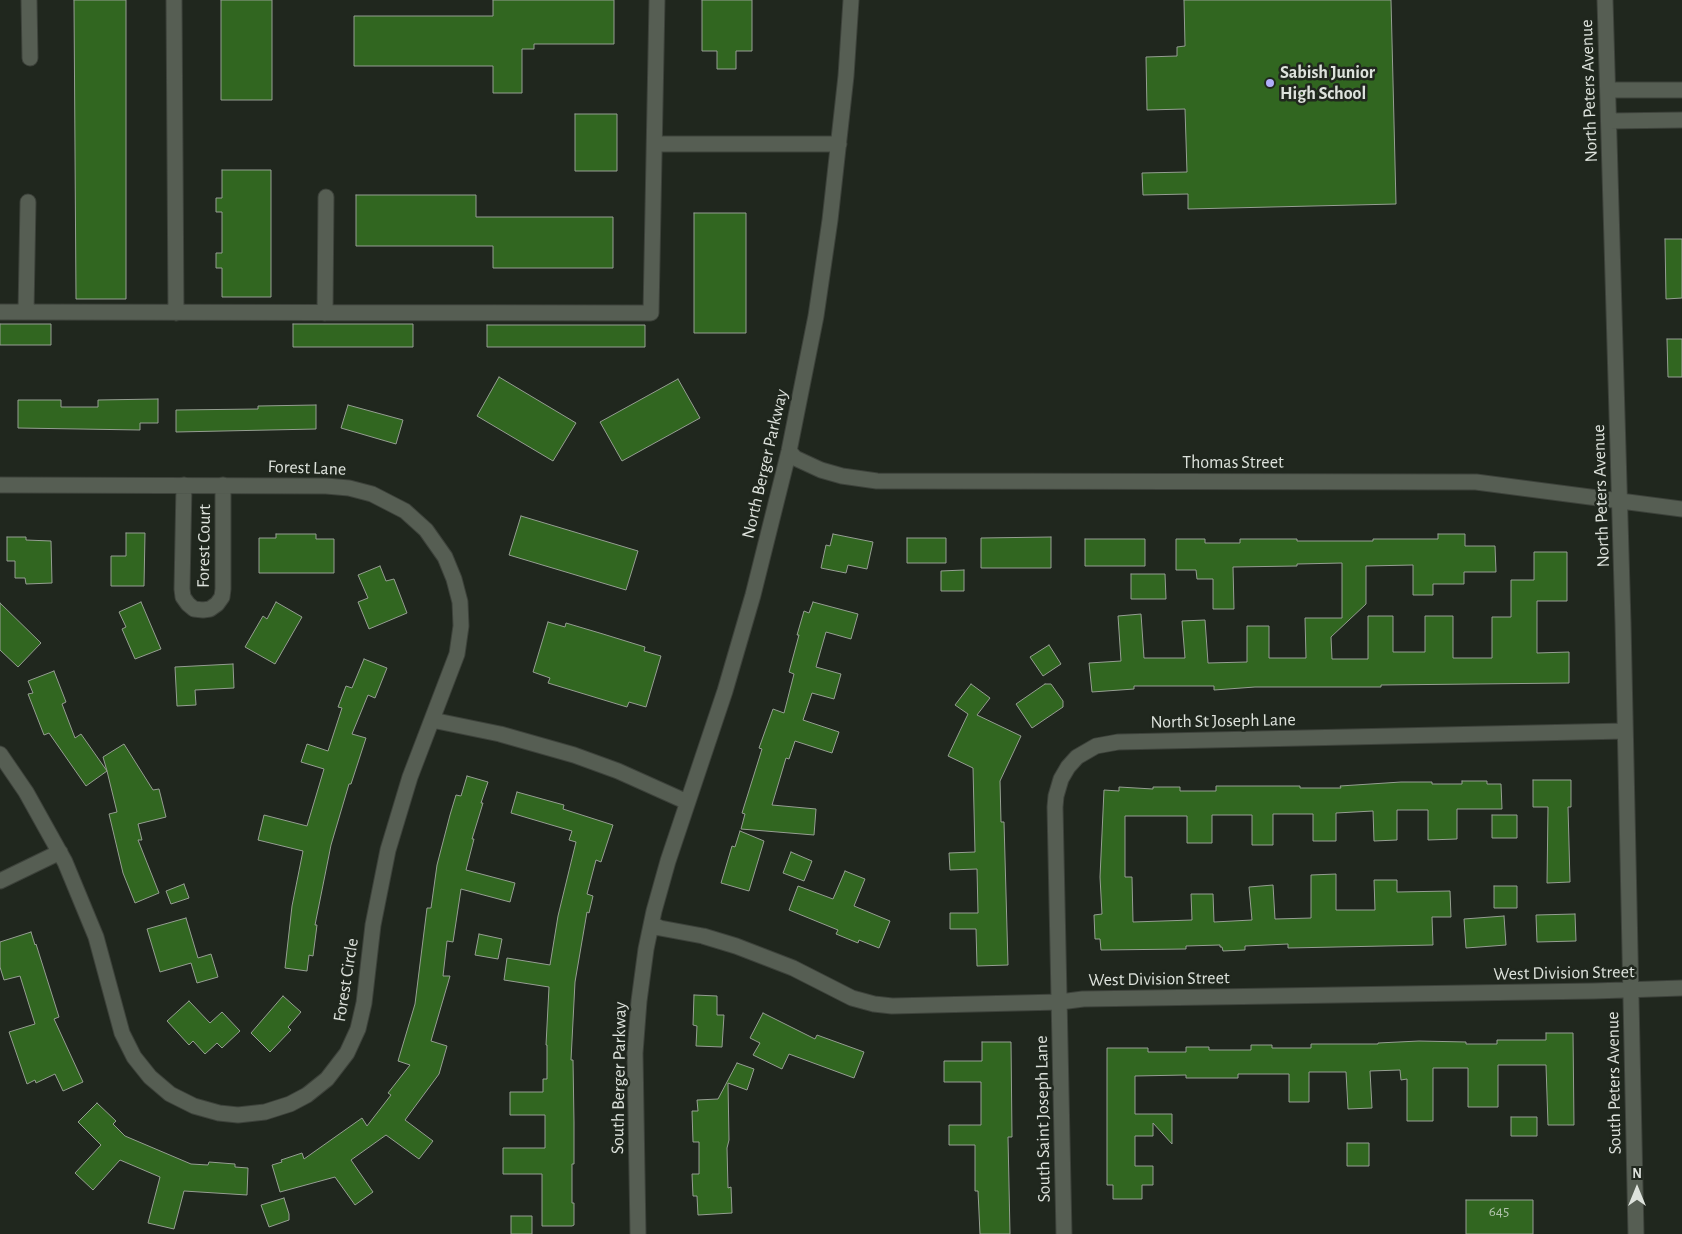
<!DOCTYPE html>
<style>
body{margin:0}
#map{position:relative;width:1682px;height:1234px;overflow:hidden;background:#20271e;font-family:"Alegreya Sans",sans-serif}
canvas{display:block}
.north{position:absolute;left:1612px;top:1164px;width:50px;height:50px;-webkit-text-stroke:4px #20271e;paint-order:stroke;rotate:0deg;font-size:14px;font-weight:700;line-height:20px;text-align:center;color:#dde2dc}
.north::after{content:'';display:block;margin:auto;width:18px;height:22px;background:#dde2dc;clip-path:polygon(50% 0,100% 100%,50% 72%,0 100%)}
</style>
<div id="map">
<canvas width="1682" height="1234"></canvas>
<div class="north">N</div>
</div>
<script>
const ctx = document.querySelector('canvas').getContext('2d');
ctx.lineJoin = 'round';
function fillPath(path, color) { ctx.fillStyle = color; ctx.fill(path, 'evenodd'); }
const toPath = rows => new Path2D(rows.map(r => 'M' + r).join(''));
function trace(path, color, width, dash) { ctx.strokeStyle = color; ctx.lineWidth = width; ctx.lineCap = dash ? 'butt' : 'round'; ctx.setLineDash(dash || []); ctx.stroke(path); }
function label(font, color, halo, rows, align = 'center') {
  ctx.font = font + ' "Alegreya Sans",sans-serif'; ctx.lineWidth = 5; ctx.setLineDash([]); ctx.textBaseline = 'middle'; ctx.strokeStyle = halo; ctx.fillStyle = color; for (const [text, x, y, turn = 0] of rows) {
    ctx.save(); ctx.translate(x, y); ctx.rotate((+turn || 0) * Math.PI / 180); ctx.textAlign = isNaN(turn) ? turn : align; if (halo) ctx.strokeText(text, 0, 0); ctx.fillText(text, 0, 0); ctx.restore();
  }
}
const building = toPath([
 [74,0,126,0,126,299,76,299,74,0],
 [221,0,272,0,272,100,221,100,221,0],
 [493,0,614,0,614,44,534,44,534,49,522,49,522,93,493,93,493,66,354,66,354,16,493,16,493,0],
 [702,0,752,0,752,51,736,51,736,69,717,69,717,51,702,51,702,0],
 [1184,0,1391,0,1396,204,1188,209,1188,194,1143,195,1142,173,1187,172,1185,109,1147,110,1146,57,1177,56,1177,47,1185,46,1184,0],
 [575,114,617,114,617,171,575,171,575,114],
 [222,170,271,170,271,297,222,297,222,268,216,268,216,253,222,253,222,212,216,212,216,198,222,198,222,170],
 [356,195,476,195,476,217,613,217,613,268,493,268,493,246,356,246,356,195],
 [694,213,746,213,746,333,694,333,694,213],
 [1665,239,1682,239,1682,298,1666,299,1665,239],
 [0,324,51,324,51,345,0,345,0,324],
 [293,324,413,324,413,347,293,347,293,324],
 [487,325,645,325,645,347,487,347,487,325],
 [1667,339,1682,339,1682,377,1668,377,1667,339],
 [499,377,576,423,553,461,477,416,499,377],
 [678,379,700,418,622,461,600,422,678,379],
 [158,399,158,423,140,423,140,430,18,428,18,400,61,400,61,407,98,407,98,400,158,399],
 [316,405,316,429,176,432,176,410,258,409,258,406,316,405],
 [348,405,403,420,396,444,341,428,348,405],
 [521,516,638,551,626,590,509,555,521,516],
 [126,533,145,533,144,586,111,586,111,556,126,556,126,533],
 [276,534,316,534,316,539,334,539,334,573,259,573,259,538,276,538,276,534],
 [833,534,873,542,867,569,848,565,846,573,821,568,826,545,830,546,833,534],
 [1438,534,1465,534,1465,546,1495,546,1496,572,1464,572,1464,584,1433,584,1433,595,1413,595,1413,565,1366,566,1366,604,1331,637,1332,659,1368,659,1368,616,1393,616,1393,652,1425,652,1425,616,1453,616,1453,658,1492,658,1492,617,1511,617,1511,580,1534,580,1534,552,1567,552,1567,601,1537,601,1537,653,1569,652,1569,683,1381,685,1381,687,1255,687,1214,690,1214,686,1134,686,1134,689,1092,692,1089,663,1121,661,1118,616,1141,614,1144,658,1185,658,1182,621,1205,620,1208,663,1247,662,1247,626,1269,626,1269,658,1306,658,1305,618,1342,618,1342,563,1297,564,1297,566,1233,567,1234,609,1213,609,1213,579,1197,579,1196,570,1176,570,1176,539,1205,539,1205,543,1240,543,1240,539,1297,539,1297,541,1373,541,1373,539,1438,539,1438,534],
 [7,537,26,537,26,540,51,541,52,583,26,584,25,578,15,578,15,561,7,561,7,537],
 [1051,537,1051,568,981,568,981,538,1051,537],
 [907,538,946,538,946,563,907,563,907,538],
 [1085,539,1145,539,1145,566,1085,566,1085,539],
 [380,566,386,581,394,579,407,613,369,629,358,602,368,598,358,575,380,566],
 [964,570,964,591,941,591,941,571,964,570],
 [1131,574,1165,574,1166,599,1131,599,1131,574],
 [141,602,161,649,135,659,122,629,126,627,119,612,141,602],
 [276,602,302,617,275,664,245,647,263,616,267,619,276,602],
 [813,602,858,614,851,639,826,632,816,667,841,674,834,699,812,693,803,720,839,732,832,753,795,741,789,759,786,758,772,805,816,809,814,835,741,829,745,814,742,813,762,749,759,748,773,709,784,713,794,674,789,672,799,635,797,635,804,611,809,613,813,602],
 [0,603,41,643,18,667,0,650,0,603],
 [548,622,565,627,566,623,603,634,645,647,644,651,661,656,646,707,629,702,627,707,548,683,550,678,533,672,548,622],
 [1049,645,1061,664,1043,676,1030,657,1049,645],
 [364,659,387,668,375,698,368,695,352,734,366,738,351,784,349,784,331,845,315,925,317,925,313,956,309,955,307,971,285,968,292,906,303,851,258,840,264,815,307,826,324,769,301,762,307,744,328,751,342,708,338,707,346,686,352,688,364,659],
 [233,664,234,688,195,690,196,705,177,706,175,667,233,664],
 [54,671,66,702,62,704,75,738,81,734,107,771,103,757,124,744,153,790,159,789,166,817,138,824,142,840,138,840,159,893,135,903,123,873,109,814,117,812,107,771,86,786,49,733,44,735,28,694,33,693,28,681,54,671],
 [971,684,990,698,977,715,1021,736,1000,781,1001,822,1004,822,1008,965,977,966,976,929,950,929,950,913,978,913,977,869,950,870,949,853,975,852,973,768,948,756,968,714,955,705,971,684],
 [1045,684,1051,684,1063,701,1063,707,1032,728,1016,704,1045,684],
 [467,776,488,782,481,803,483,803,472,839,474,839,466,870,515,883,510,902,461,889,453,942,447,941,443,976,450,976,431,1041,447,1046,439,1074,405,1120,433,1141,419,1159,386,1135,351,1160,373,1192,355,1205,335,1177,280,1192,272,1165,282,1162,281,1160,302,1153,304,1159,362,1118,367,1126,391,1095,388,1093,410,1065,398,1061,415,1004,427,908,431,908,437,865,450,815,456,795,461,796,467,776],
 [1533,780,1571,780,1571,807,1568,807,1570,882,1547,883,1548,807,1533,807,1533,780],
 [1462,781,1487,781,1487,784,1501,784,1502,809,1457,809,1457,839,1428,840,1428,810,1397,810,1397,840,1374,841,1373,811,1336,813,1336,841,1313,841,1313,814,1273,814,1273,845,1252,845,1252,815,1212,815,1212,843,1187,843,1187,816,1125,816,1125,877,1132,877,1133,922,1192,920,1191,894,1213,894,1214,922,1252,920,1249,887,1273,885,1275,919,1311,918,1311,875,1336,874,1336,910,1375,910,1374,880,1397,880,1397,892,1450,891,1451,917,1432,917,1433,945,1288,948,1288,944,1245,946,1245,950,1223,951,1222,947,1220,947,1220,945,1186,946,1186,949,1101,950,1100,939,1095,939,1094,915,1102,914,1100,877,1104,790,1119,791,1119,787,1153,789,1153,787,1180,787,1180,791,1216,791,1216,786,1300,786,1300,788,1341,788,1340,786,1401,782,1432,782,1432,784,1462,784,1462,781],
 [517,792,564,805,563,809,613,825,601,862,596,860,587,894,593,896,589,913,587,912,575,982,571,1060,573,1060,574,1122,574,1164,572,1164,572,1203,574,1203,574,1225,572,1226,542,1226,542,1174,503,1174,503,1148,545,1148,545,1115,510,1115,510,1092,543,1092,543,1079,547,1079,547,1045,546,1045,549,987,504,980,507,958,550,965,558,916,576,842,569,840,572,831,511,813,517,792],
 [1492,815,1517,815,1517,838,1492,838,1492,815],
 [740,831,764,841,749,891,721,883,732,846,735,847,740,831],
 [791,852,812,861,804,881,783,873,791,852],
 [845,871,865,879,854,906,890,921,879,948,859,940,858,943,836,934,838,930,789,910,798,886,833,899,845,871],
 [184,884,189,898,171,904,166,891,184,884],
 [1494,886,1517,886,1517,908,1494,908,1494,886],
 [1575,914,1576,941,1537,942,1536,915,1575,914],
 [1504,916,1506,945,1466,948,1464,919,1504,916],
 [186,918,198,958,211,954,218,977,197,983,191,963,160,972,147,929,186,918],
 [31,932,35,945,36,944,59,1017,54,1019,83,1082,63,1091,55,1074,36,1083,35,1080,27,1084,9,1032,35,1024,20,976,4,980,0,967,0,942,31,932],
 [479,934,502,939,498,959,475,955,479,934],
 [694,995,717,996,717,1015,724,1015,722,1047,696,1046,697,1026,693,1025,694,995],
 [283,996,301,1012,288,1027,291,1030,270,1052,251,1033,283,996],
 [189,1001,210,1023,222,1012,240,1031,222,1048,217,1043,205,1054,193,1041,189,1045,167,1021,189,1001],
 [763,1013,815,1039,817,1035,864,1052,854,1078,789,1054,782,1069,753,1055,760,1043,750,1038,763,1013],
 [1546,1033,1573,1033,1574,1125,1548,1125,1546,1065,1498,1065,1498,1107,1468,1107,1468,1068,1433,1068,1433,1121,1407,1121,1407,1079,1401,1080,1400,1070,1370,1071,1372,1108,1348,1109,1346,1072,1309,1072,1309,1102,1289,1102,1289,1074,1238,1074,1238,1078,1186,1078,1186,1075,1135,1076,1135,1114,1172,1114,1172,1144,1153,1123,1153,1136,1135,1136,1135,1166,1153,1166,1153,1185,1142,1185,1142,1199,1113,1199,1113,1185,1107,1185,1107,1048,1148,1048,1148,1052,1186,1052,1186,1047,1209,1047,1209,1050,1251,1050,1251,1045,1272,1045,1272,1048,1311,1048,1311,1044,1378,1044,1378,1043,1419,1041,1466,1042,1466,1044,1497,1044,1497,1040,1546,1040,1546,1033],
 [982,1042,1011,1042,1012,1137,1008,1137,1010,1234,980,1234,978,1191,975,1191,975,1145,949,1145,949,1125,981,1125,981,1082,944,1082,944,1061,982,1061,982,1042],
 [737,1063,754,1069,747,1090,728,1083,729,1140,727,1148,728,1188,731,1187,732,1213,698,1215,697,1196,693,1196,692,1174,699,1174,699,1142,693,1142,692,1111,698,1111,697,1100,718,1099,737,1063],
 [97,1103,116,1121,113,1124,125,1136,191,1164,208,1165,209,1162,235,1164,235,1167,248,1168,247,1195,184,1191,174,1229,148,1223,160,1177,120,1160,93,1190,75,1173,101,1145,78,1122,97,1103],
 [1511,1117,1537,1117,1537,1136,1511,1136,1511,1117],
 [1347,1143,1369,1143,1369,1166,1347,1166,1347,1143],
 [284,1198,289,1214,289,1220,269,1227,261,1205,284,1198],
 [1466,1200,1533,1200,1533,1234,1466,1234,1466,1200],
 [511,1216,532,1216,532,1234,511,1234,511,1216]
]);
fillPath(building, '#316620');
trace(building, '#959e92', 1);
const minor = toPath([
 [29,0,30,58],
 [174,0,176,313],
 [1605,0,1623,622,1636,1234],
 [1608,90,1682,90],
 [1609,121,1682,120],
 [655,144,839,144],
 [0,312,651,313,657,0],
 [26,312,28,202],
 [325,313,326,197],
 [789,451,795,458,821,470,842,476,877,481,1476,482,1682,509],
 [0,485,326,486,349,488,372,494,405,511,426,530,445,557,454,579,460,602,461,626,457,654,410,777,388,850,373,925,364,1003,358,1029,347,1053,327,1079,307,1095,290,1104,265,1112,238,1115,219,1113,194,1106,170,1094,150,1077,134,1057,122,1033,96,937,65,862,26,792,0,754],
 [184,485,182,589,183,597,188,604,194,609,203,610,210,609,217,604,222,597,223,589,223,485],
 [432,720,500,734,574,755,618,771,687,802],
 [0,881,60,852],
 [652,924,660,928,703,936,736,946,793,968,852,998,874,1004,892,1006,1060,1002,1083,999,1594,991,1682,988],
 [638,1234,635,1053,639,1001,646,949,654,911,668,861,725,691,753,595,789,451,816,316,830,220,846,76,851,0],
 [1064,1234,1055,807,1056,796,1061,779,1068,767,1077,757,1096,746,1118,742,1625,731]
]);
trace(minor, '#3d423b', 17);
trace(minor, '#565e53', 15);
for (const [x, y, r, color] of [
 [1270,83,5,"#b0aefa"]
]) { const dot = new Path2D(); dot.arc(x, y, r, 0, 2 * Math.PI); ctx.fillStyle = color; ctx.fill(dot); trace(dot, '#20271e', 2); }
label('15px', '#b2c3ad', null, [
 ["645",1499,1211]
]);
label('bold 18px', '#dde2dc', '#20271e', [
 ["Sabish Junior",1280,73],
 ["High School",1280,94]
], 'left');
label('18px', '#dde2dc', '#20271e', [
 ["North Peters Avenue",1589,91,-92],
 ["Thomas Street",1233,463],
 ["North Berger Parkway",765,464,-77],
 ["Forest Lane",307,468,2],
 ["North Peters Avenue",1601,496,-92],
 ["Forest Court",204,546,-89],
 ["North St Joseph Lane",1223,721,-1],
 ["West Division Street",1564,973,-1],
 ["West Division Street",1159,979,-1],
 ["Forest Circle",346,980,-81],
 ["South Berger Parkway",619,1078,-89],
 ["South Peters Avenue",1614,1083,-91],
 ["South Saint Joseph Lane",1043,1119,-91]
]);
</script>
